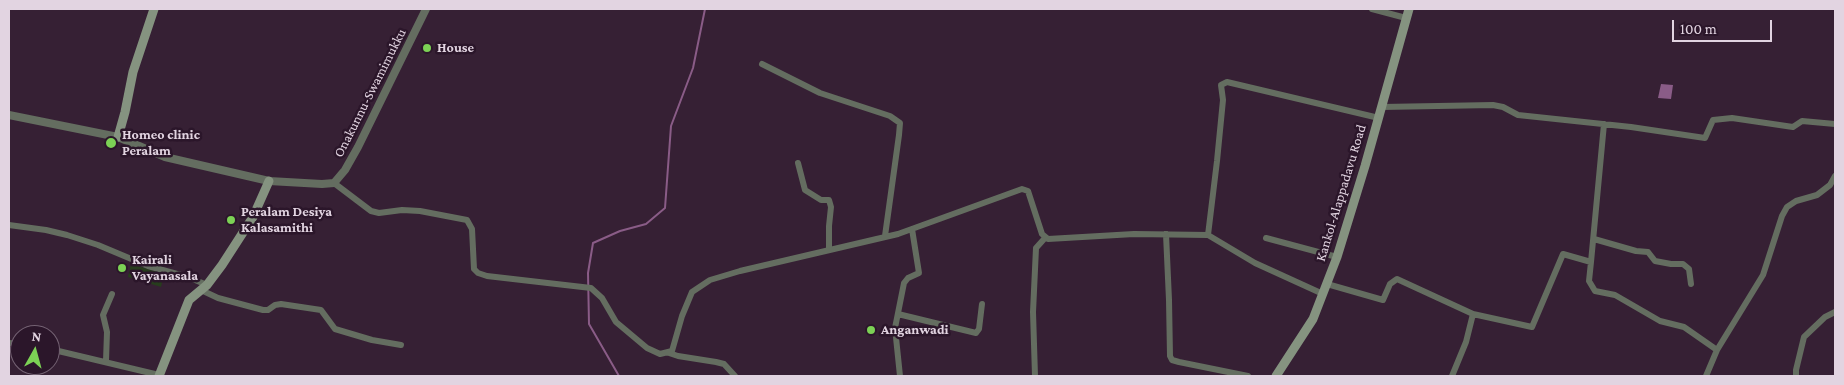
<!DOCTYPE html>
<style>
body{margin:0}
#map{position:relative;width:1844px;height:385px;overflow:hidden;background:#362034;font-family:"Crimson Pro",serif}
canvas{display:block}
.frame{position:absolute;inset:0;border:10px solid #e2d4e1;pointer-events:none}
.north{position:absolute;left:10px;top:325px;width:50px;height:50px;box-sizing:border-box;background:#2b162a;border:1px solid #746273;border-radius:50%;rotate:7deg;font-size:14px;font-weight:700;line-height:20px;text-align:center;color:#e2d4e1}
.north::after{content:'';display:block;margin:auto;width:18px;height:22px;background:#7cd155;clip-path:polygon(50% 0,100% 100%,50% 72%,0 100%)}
.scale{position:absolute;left:1672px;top:20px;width:100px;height:22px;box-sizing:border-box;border:2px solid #e2d4e1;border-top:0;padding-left:6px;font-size:15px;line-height:18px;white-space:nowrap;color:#e2d4e1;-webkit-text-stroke:4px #2b162a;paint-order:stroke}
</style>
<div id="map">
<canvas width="1844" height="385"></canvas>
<div class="frame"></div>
<div class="north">N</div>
<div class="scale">100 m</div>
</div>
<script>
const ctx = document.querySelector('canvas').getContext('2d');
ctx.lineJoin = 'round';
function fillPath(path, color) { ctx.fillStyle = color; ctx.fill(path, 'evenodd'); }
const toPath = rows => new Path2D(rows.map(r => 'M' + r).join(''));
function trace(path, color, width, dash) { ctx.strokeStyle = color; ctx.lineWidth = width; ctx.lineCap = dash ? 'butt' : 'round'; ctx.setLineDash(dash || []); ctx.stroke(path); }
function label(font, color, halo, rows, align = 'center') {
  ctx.font = font + ' "Crimson Pro",serif'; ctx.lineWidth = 5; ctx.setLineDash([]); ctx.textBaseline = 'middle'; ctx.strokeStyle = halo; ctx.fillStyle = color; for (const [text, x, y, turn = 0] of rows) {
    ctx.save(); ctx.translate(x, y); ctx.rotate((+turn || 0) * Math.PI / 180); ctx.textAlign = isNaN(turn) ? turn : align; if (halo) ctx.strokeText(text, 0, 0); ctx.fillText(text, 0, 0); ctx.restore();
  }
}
fillPath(toPath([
 [131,264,164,274,161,287,128,277]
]), '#273d1d');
fillPath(toPath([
 [1661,84,1673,85,1671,99,1658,98]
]), '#8a5c87');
trace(toPath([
 [619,376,589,324,588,273,593,243,620,231,646,224,665,208,671,126,693,68,705,9]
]), '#8a5c87', 2);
trace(toPath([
 [1372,9,1406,18],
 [762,64,820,93,890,116,900,123,899,135,885,236],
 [1382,107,1493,105,1503,107,1518,115,1631,127,1705,138,1713,120,1732,118,1793,127,1802,121,1835,124],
 [798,163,805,190,821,200,829,200,831,207,829,226,829,250],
 [334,183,371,211,379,213,402,210,420,211,467,220,472,229,474,269,478,273,487,276,591,288,602,298,616,322,647,348,660,354,672,351,682,316,692,292,710,280,740,271,898,234,1022,189,1028,191,1042,234,1048,239,1134,234,1208,235,1255,263,1323,294],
 [9,225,46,230,67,235,98,245,148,266,188,277,207,285],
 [1166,234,1169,300,1170,356,1172,360,1179,362,1248,376],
 [1208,235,1217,161,1223,100,1221,85,1227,82,1379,118],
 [1266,238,1337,257],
 [1594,239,1636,251,1648,252,1655,261,1671,264,1683,264,1689,269,1691,284],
 [1591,262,1604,124],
 [1327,284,1383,300,1390,284,1397,279,1473,314,1466,342,1452,376],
 [201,290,218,298,263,310,268,310,275,305,281,304,321,310,335,329,372,340,401,345],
 [898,314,976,333,979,329,982,304],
 [1473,314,1532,327,1563,254,1591,262,1589,281,1595,291,1615,295,1660,321,1684,327,1717,350],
 [9,343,20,344],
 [50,349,159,375],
 [669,353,678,356,716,362,724,364,735,376],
 [106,361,107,332,103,315,112,294],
 [900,376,895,328,904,283,908,278,919,273,912,229],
 [1035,376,1033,312,1036,248,1045,238],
 [1706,376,1717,350,1763,275,1782,216,1787,207,1796,201,1817,195,1830,185,1835,176],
 [1796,376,1796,370,1804,337,1825,317,1835,312]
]), '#646d60', 6);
trace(toPath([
 [9,115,118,137,165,157,269,181,322,184,334,183,345,170,358,147,426,9]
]), '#646d60', 8);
trace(toPath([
 [118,137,125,112,133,72,154,9],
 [159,376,189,300,207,285,222,265,253,217,269,181],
 [1276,376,1313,319,1337,257,1365,166,1409,9]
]), '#859380', 9);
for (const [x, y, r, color] of [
 [427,48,5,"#7cd155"],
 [111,143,6,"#7cd155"],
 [231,220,5,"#7cd155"],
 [122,268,5,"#7cd155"],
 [871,330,5,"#7cd155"]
]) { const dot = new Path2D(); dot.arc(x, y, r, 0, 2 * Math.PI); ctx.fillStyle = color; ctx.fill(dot); trace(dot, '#2b162a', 2); }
label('bold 14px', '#e2d4e1', '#2b162a', [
 ["House",437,48],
 ["Homeo clinic",122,135],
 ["Peralam",122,151],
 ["Peralam Desiya",241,212],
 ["Kalasamithi",241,228],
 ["Kairali",132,260],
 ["Vayanasala",132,276],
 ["Anganwadi",881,330]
], 'left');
label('14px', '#e2d4e1', '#2b162a', [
 ["Onakunnu-Swamimukku",370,93,-63],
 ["Kankol-Alappadavu Road",1341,193,-73]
]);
</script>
